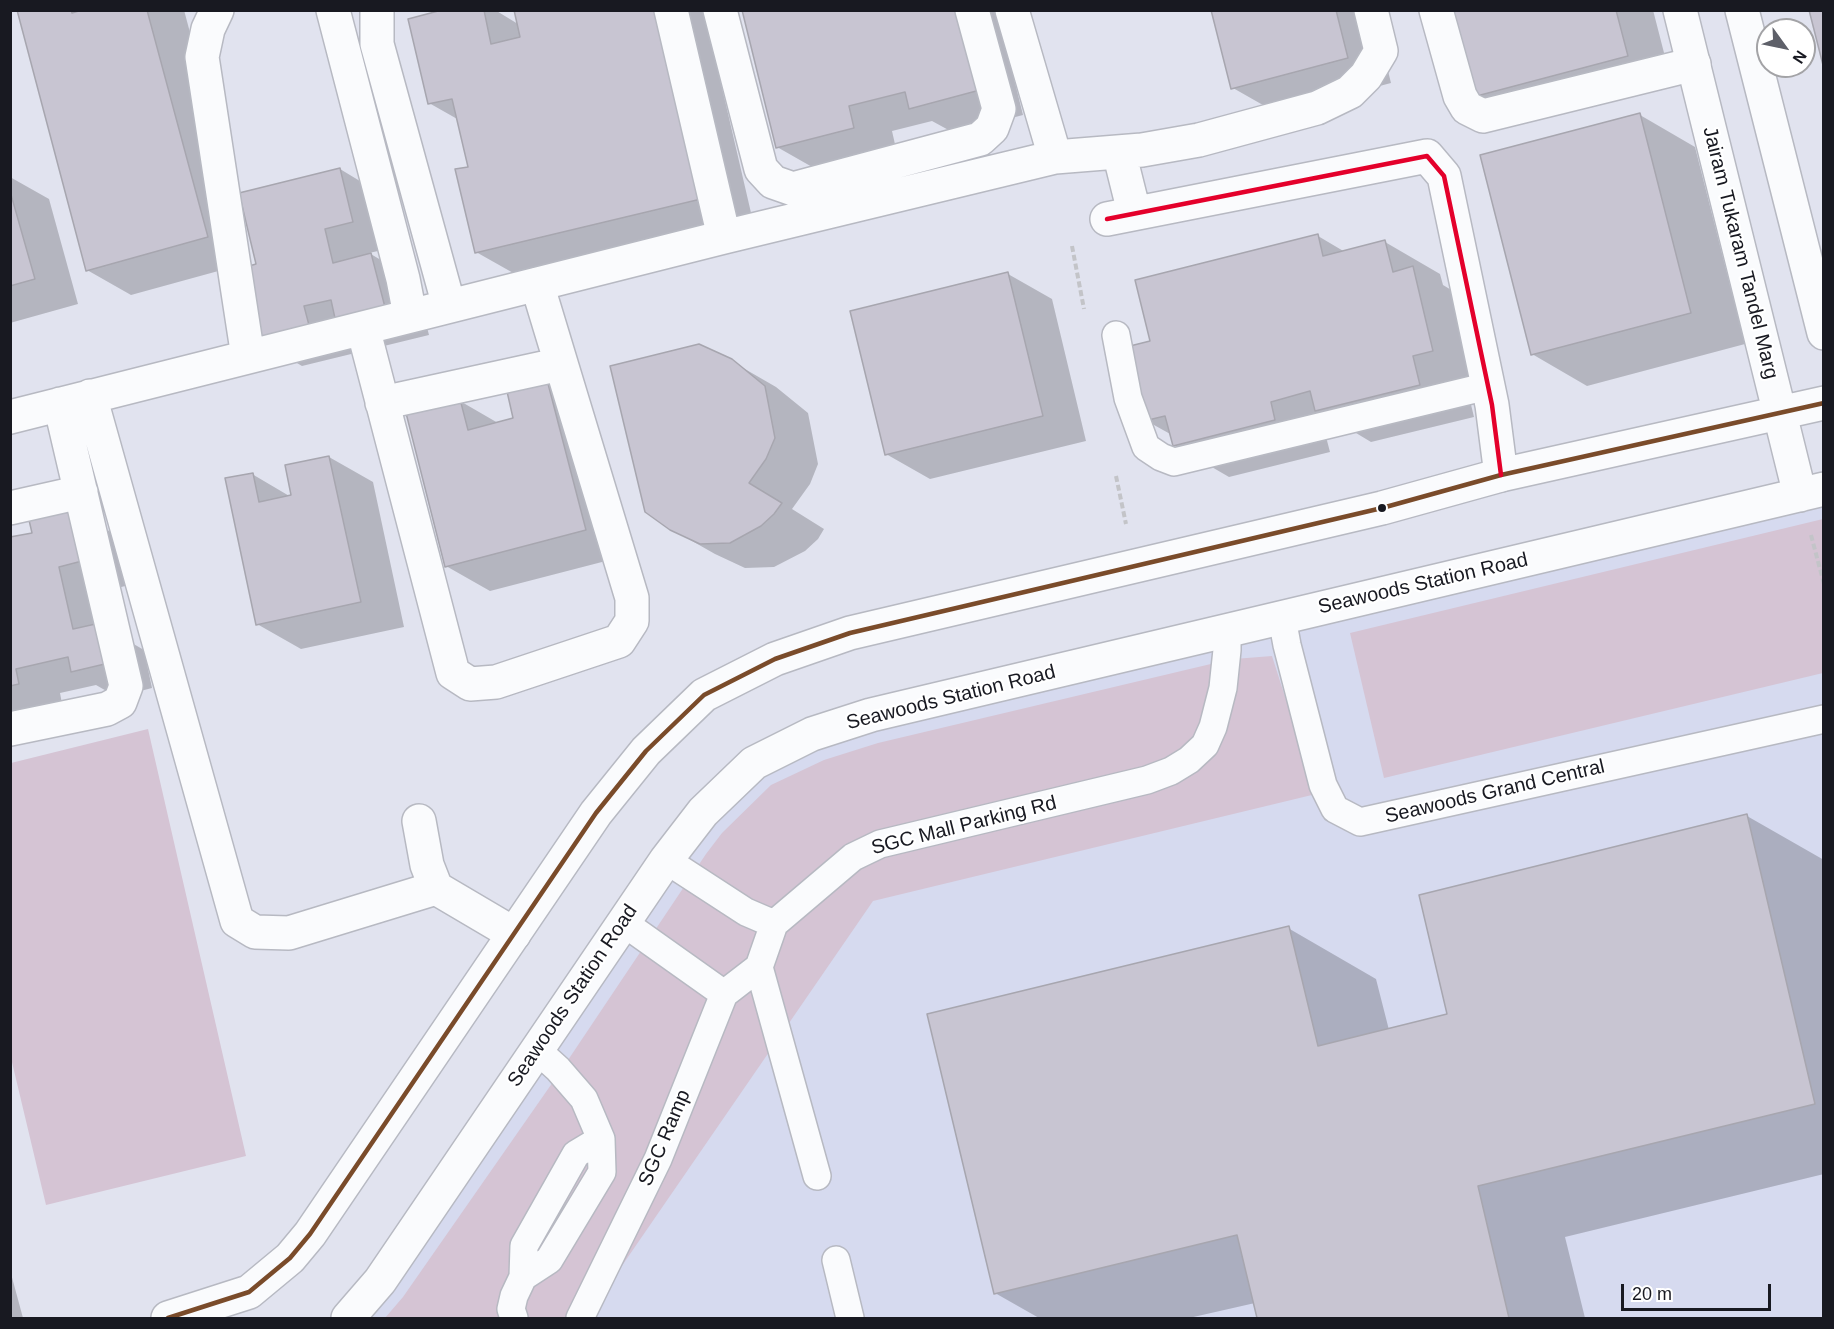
<!DOCTYPE html>
<style>
body{margin:0}
#map{position:relative;width:1834px;height:1329px;overflow:hidden;background:#e1e3ef;font-family:Arial,sans-serif}
canvas{display:block}
.frame{position:absolute;inset:0;border:12px solid #181921;pointer-events:none}
.north{position:absolute;left:1756px;top:18px;width:60px;height:60px;box-sizing:border-box;background:#fff;border:2px solid #a3a3a6;border-radius:50%;rotate:123deg;font-size:16px;font-weight:700;line-height:24px;text-align:center;color:#181921}
.north::after{content:'';display:block;margin:auto;width:21px;height:27px;background:#5e6069;clip-path:polygon(50% 0,100% 100%,50% 72%,0 100%)}
.scale{position:absolute;left:1621px;top:1284px;width:150px;height:27px;box-sizing:border-box;border:3px solid #181921;border-top:0;padding-left:8px;font-size:18px;line-height:21px;white-space:nowrap;color:#181921;-webkit-text-stroke:4px #fff;paint-order:stroke}
</style>
<div id="map">
<canvas width="1834" height="1329"></canvas>
<div class="frame"></div>
<div class="north">N</div>
<div class="scale">20 m</div>
</div>
<script>
const ctx = document.querySelector('canvas').getContext('2d');
ctx.lineJoin = 'round';
function fillPath(path, color) { ctx.fillStyle = color; ctx.fill(path, 'evenodd'); }
const toPath = rows => new Path2D(rows.map(r => 'M' + r).join(''));
function trace(path, color, width, dash) { ctx.strokeStyle = color; ctx.lineWidth = width; ctx.lineCap = dash ? 'butt' : 'round'; ctx.setLineDash(dash || []); ctx.stroke(path); }
function label(font, color, halo, rows, align = 'center') {
  ctx.font = font + ' Arial,sans-serif'; ctx.lineWidth = 4.5; ctx.setLineDash([]); ctx.textBaseline = 'middle'; ctx.strokeStyle = halo; ctx.fillStyle = color; for (const [text, x, y, turn = 0] of rows) {
    ctx.save(); ctx.translate(x, y); ctx.rotate((+turn || 0) * Math.PI / 180); ctx.textAlign = isNaN(turn) ? turn : align; if (halo) ctx.strokeText(text, 0, 0); ctx.fillText(text, 0, 0); ctx.restore();
  }
}
fillPath(toPath([
 [1823,489,1823,1318,348,1318,666,860,812,734]
]), '#d6daef');
fillPath(toPath([
 [1823,519,1823,673,1384,778,1350,633],
 [1272,656,1316,794,873,901,586,1318,385,1318,403,1297,562,1069,706,854,722,833,771,785,824,760,878,743,1215,663,1234,659],
 [148,729,246,1156,46,1205,11,1058,11,763]
]), '#d5c4d4');
fillPath(toPath([
 [19,10,184,10,251,262,131,295,87,270],
 [449,10,495,10,518,24,515,10,704,10,755,230,531,283,476,252,470,168,459,120,429,103],
 [744,10,997,10,1023,115,954,133,932,121,892,131,897,153,821,172,777,147],
 [1213,10,1373,10,1391,83,1277,113,1233,88],
 [1452,10,1653,10,1671,80,1519,121,1475,96],
 [1640,115,1695,147,1745,344,1587,386,1532,354],
 [340,169,383,195,396,247,369,253,415,280,429,335,302,366,259,341,258,265],
 [10,177,49,199,78,304,10,323],
 [1318,236,1345,252,1385,242,1440,274,1443,285,1468,300,1487,383,1467,388,1474,417,1371,442,1346,427,1325,433,1330,452,1229,477,1174,445,1172,435,1145,420,1152,342],
 [1008,274,1052,299,1086,441,930,479,886,454],
 [731,361,776,387,808,413,818,464,810,484,792,509,824,529,818,539,805,551,774,567,745,568,715,554,671,529],
 [546,378,590,403,629,555,490,591,446,566,460,401,498,423,515,419],
 [329,457,373,482,404,627,301,649,257,624,252,474,291,497],
 [74,511,118,536,129,585,102,592,111,631,144,650,152,688,117,697,96,685,60,693,63,709,10,718,10,539,33,534],
 [1747,816,1824,860,1824,1174,1565,1237,1585,1318,1259,1318,1255,1303,1189,1318,1039,1318,995,1293,1288,928,1376,979,1389,1030,1449,1015],
 [10,1270,23,1318,10,1318]
]), '#0003');
const building = toPath([
 [17,10,71,10,72,13,82,10,147,10,208,237,86,271,17,10],
 [442,10,484,10,491,44,520,37,514,10,657,10,701,199,475,253,455,169,468,167,452,99,428,104,408,19,442,10],
 [742,10,960,10,980,90,909,109,905,92,849,106,854,128,776,148,742,10],
 [1211,10,1336,10,1348,58,1231,89,1211,10],
 [1451,10,1616,10,1628,56,1473,97,1451,10],
 [1809,10,1824,10,1824,69,1809,10],
 [1640,113,1691,313,1531,355,1480,155,1640,113],
 [340,168,353,222,325,229,333,263,371,253,386,311,336,323,331,300,304,306,310,329,257,342,239,269,256,264,239,193,340,168],
 [10,191,35,279,10,286,10,191],
 [1318,234,1323,256,1385,240,1393,272,1413,266,1433,351,1413,356,1420,385,1315,411,1310,391,1271,402,1275,420,1173,446,1165,416,1144,421,1126,347,1150,341,1135,280,1318,234],
 [1008,272,1043,416,885,455,850,311,1008,272],
 [699,344,732,359,765,386,775,438,766,459,749,483,782,503,774,514,761,526,730,543,700,544,670,530,645,512,610,366,699,344],
 [546,376,586,530,445,567,406,413,460,399,468,430,513,418,506,387,546,376],
 [329,456,361,602,256,625,225,478,253,473,259,502,291,495,285,465,329,456],
 [74,509,86,560,59,567,73,629,100,623,109,663,71,672,68,657,16,669,19,684,10,686,10,537,32,533,29,520,74,509],
 [1747,814,1815,1104,1478,1186,1509,1318,1257,1318,1237,1235,994,1294,927,1014,1289,926,1318,1046,1447,1014,1419,895,1747,814]
]);
fillPath(building, '#c8c5d2');
trace(building, '#a7a6af', 1.5);
const lane = toPath([
 [1116,335,1128,398,1146,447,1161,457,1174,462,1488,386],
 [1282,618,1287,645,1323,785,1335,809,1360,822,1824,719],
 [666,860,746,912,774,924],
 [624,923,724,994],
 [817,1176,759,967,774,924,853,857,880,844,1147,780,1171,771,1189,760,1205,745,1213,727,1223,688,1227,650,1227,631],
 [836,1260,850,1318],
 [523,1277,549,1260,602,1172,601,1139,584,1099,558,1069,537,1050],
 [514,1318,511,1309,514,1296,523,1277,524,1246,576,1154,601,1139],
 [580,1318,658,1159,724,994,759,967]
]);
const street = toPath([
 [217,10,208,29,202,57,248,357],
 [333,10,403,279,410,315],
 [377,10,377,44,449,306],
 [671,10,724,237],
 [720,10,761,169,773,182,793,189,980,139,992,128,999,109,972,10],
 [1436,10,1460,96,1467,108,1483,116,1694,64],
 [1119,152,1134,212],
 [1055,157,1142,150,1199,140,1317,108,1350,92,1366,76,1381,51,1371,10],
 [1107,219,1427,156,1444,176,1492,405,1501,475],
 [363,328,453,673,470,684,496,682,619,641,632,621,632,598,537,284],
 [90,396,237,921,255,932,289,933,436,888,514,934],
 [382,403,561,364],
 [10,417,724,237,1055,157,1012,10],
 [10,508,81,492],
 [10,729,107,709,120,702,126,686,60,404],
 [419,821,427,865,436,888]
]);
const secondary = toPath([
 [1680,10,1800,495],
 [1742,10,1824,333],
 [168,1318,249,1292,290,1258,310,1234,596,813,646,751,704,695,775,659,850,633,1382,508,1501,475,1824,403],
 [348,1318,380,1281,666,860,703,812,754,763,812,734,871,715,1824,489]
]);
trace(lane, '#b7b9c2', 30);
trace(street, '#b7b9c2', 36);
trace(secondary, '#b7b9c2', 36);
trace(toPath([
 [1072,246,1084,309],
 [1116,476,1126,524],
 [1811,535,1824,584]
]), '#c3c4c8', 4, [6, 3]);
trace(lane, '#fafbfd', 27);
trace(street, '#fafbfd', 33);
trace(secondary, '#fafbfd', 33);
trace(toPath([
 [168,1318,249,1292,290,1258,310,1234,596,813,646,751,704,695,775,659,850,633,1382,508,1501,475,1824,403]
]), '#7a4b2a', 4.5);
trace(toPath([
 [1107,219,1427,156,1444,176,1492,405,1501,475]
]), '#e4002b', 4.5);
for (const [x, y, r, color] of [
 [1382,508,5,"#181921"]
]) { const dot = new Path2D(); dot.arc(x, y, r, 0, 2 * Math.PI); ctx.fillStyle = color; ctx.fill(dot); trace(dot, '#fff', 2); }
label('20px', '#181921', '#fff', [
 ["Jairam Tukaram Tandel Marg",1740,253,76],
 ["Seawoods Station Road",1423,584,-13],
 ["Seawoods Station Road",951,698,-14],
 ["Seawoods Grand Central",1495,792,-13],
 ["SGC Mall Parking Rd",964,826,-14],
 ["Seawoods Station Road",573,996,-56],
 ["SGC Ramp",665,1138,-67]
]);
</script>
